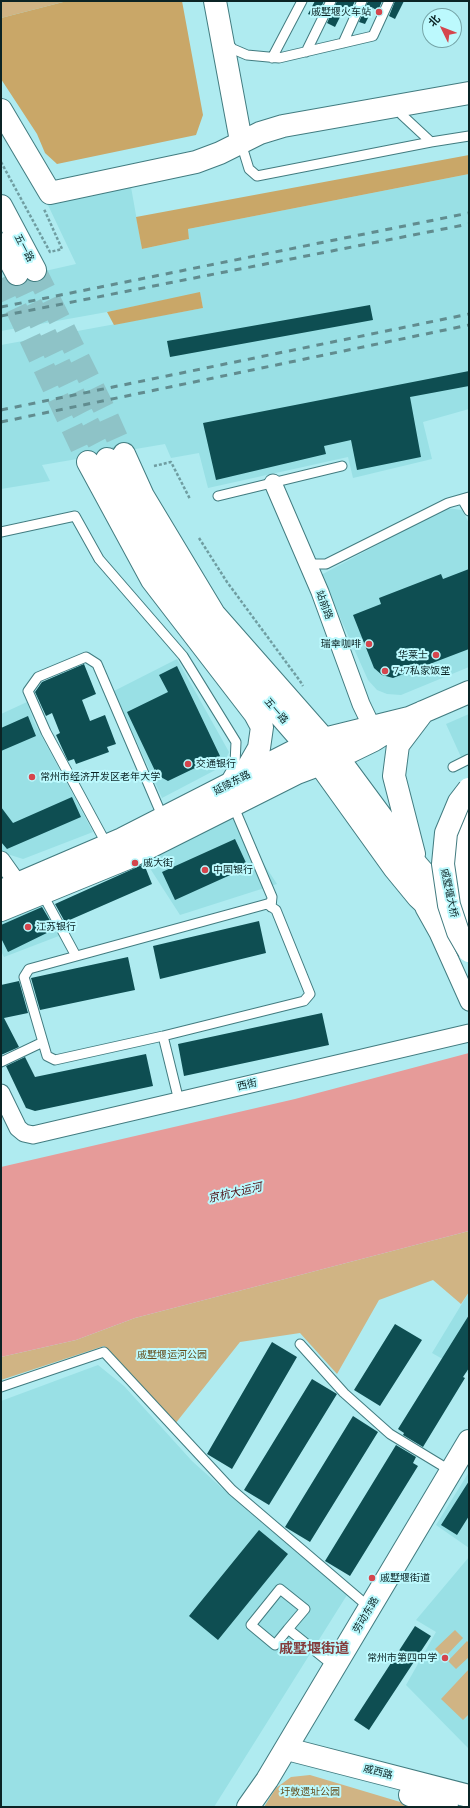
<!DOCTYPE html>
<meta charset="utf-8">
<style>
body{margin:0}
#map{position:relative;width:470px;height:1808px;overflow:hidden;background:#afebf0;font-family:Montserrat,"Noto Sans SC",sans-serif}
canvas{display:block}
.frame{position:absolute;inset:0;border:2px solid #0b2425;pointer-events:none}
.north{position:absolute;left:422px;top:8px;width:40px;height:40px;box-sizing:border-box;background:#bcf9fd;border:1px solid #75a4a7;border-radius:50%;rotate:313deg;font-size:11px;font-weight:700;line-height:16px;text-align:center;color:#0b2425}
.north::after{content:'';display:block;margin:auto;width:14px;height:18px;background:#d5454d;clip-path:polygon(50% 0,100% 100%,50% 72%,0 100%)}
</style>
<div id="map">
<canvas width="470" height="1808"></canvas>
<div class="frame"></div>
<div class="north">北</div>
</div>
<script>
const ctx = document.querySelector('canvas').getContext('2d');
ctx.lineJoin = 'round';
function fillPath(path, color) { ctx.fillStyle = color; ctx.fill(path, 'evenodd'); }
const toPath = rows => new Path2D(rows.map(r => 'M' + r).join(''));
function trace(path, color, width, dash) { ctx.strokeStyle = color; ctx.lineWidth = width; ctx.lineCap = dash ? 'butt' : 'round'; ctx.setLineDash(dash || []); ctx.stroke(path); }
function label(font, color, halo, rows, align = 'center') {
  ctx.font = font + ' Montserrat,"Noto Sans SC",sans-serif'; ctx.lineWidth = 4; ctx.setLineDash([]); ctx.textBaseline = 'middle'; ctx.strokeStyle = halo; ctx.fillStyle = color; for (const [text, x, y, turn = 0] of rows) {
    ctx.save(); ctx.translate(x, y); ctx.rotate((+turn || 0) * Math.PI / 180); ctx.textAlign = isNaN(turn) ? turn : align; if (halo) ctx.strokeText(text, 0, 0); ctx.fillText(text, 0, 0); ctx.restore();
  }
}
fillPath(toPath([
 [469,174,469,409,423,422,432,459,353,478,348,457,208,488,199,453,171,458,165,444,42,465,50,481,1,489,1,345,203,308,200,293,107,312,1,331,1,281,76,264,47,203,131,187,142,249,189,239,188,229],
 [446,508,462,510,469,523,469,667,401,695,387,694,377,690,368,680,321,575],
 [177,659,229,752,223,766,162,798,114,691],
 [27,702,34,722,93,832,23,859,1,852,1,714],
 [469,714,469,754,461,757,446,724],
 [233,817,277,884,180,915,144,859],
 [48,899,64,934,4,957,1,951,1,918],
 [469,1292,469,1374,432,1353],
 [98,1365,124,1386,192,1461,243,1507,347,1595,214,1807,1,1807,1,1401],
 [469,1472,469,1548,436,1525],
 [469,1557,469,1749,406,1685,436,1632,416,1620]
]), '#99e0e5');
fillPath(toPath([
 [1,1,67,1,1,18],
 [469,1231,469,1292,461,1304,433,1280,379,1300,337,1374,300,1333,240,1342,175,1424,104,1346,1,1380,1,1357,76,1340,135,1318],
 [455,1630,463,1638,444,1658,435,1649],
 [467,1641,469,1643,469,1657,456,1669,448,1661],
 [469,1669,469,1714,463,1720,441,1699],
 [310,1775,417,1807,264,1807,276,1788,291,1777]
]), '#d0b484');
fillPath(toPath([
 [67,1,182,1,203,115,196,135,57,164,45,153,37,134,1,79,1,18],
 [469,155,469,174,188,229,189,239,142,249,136,217],
 [200,292,203,308,114,325,107,312]
]), '#c9a768');
fillPath(toPath([
 [469,1053,469,1231,135,1318,76,1340,1,1357,1,1167,295,1099]
]), '#e69b99');
fillPath(toPath([
 [315,1,324,1,316,18,308,14],
 [337,1,355,1,348,16,342,13,335,27,327,23],
 [368,1,382,1,378,11,373,8,365,24,359,22],
 [395,1,404,1,395,19,389,16],
 [370,305,373,320,170,357,167,341],
 [469,371,469,386,410,397,421,457,357,470,351,440,324,446,326,454,216,480,203,423],
 [469,569,469,649,393,678,382,675,374,668,353,615,381,604,379,598,441,574,443,579],
 [84,664,96,694,82,700,90,721,105,715,116,744,107,747,109,752,76,764,74,759,68,761,56,735,60,733,52,713,46,716,35,692,42,682],
 [177,666,220,756,168,781,157,775,127,712,168,692,159,675],
 [28,716,36,736,1,751,1,728],
 [72,797,81,817,7,849,1,842,1,807,13,823],
 [235,839,248,867,175,900,162,872],
 [144,864,152,884,65,922,55,904],
 [42,907,55,929,8,952,1,938,1,925],
 [259,921,266,953,160,979,153,946],
 [128,957,135,990,40,1010,31,978],
 [19,981,28,1013,4,1018,19,1047,1,1055,1,985],
 [322,1013,329,1045,184,1076,178,1044],
 [146,1054,153,1086,35,1111,26,1108,6,1066,25,1057,35,1077],
 [469,1315,469,1368,463,1377,465,1378,423,1447,403,1435,404,1433,398,1429],
 [395,1324,422,1340,380,1406,354,1390],
 [272,1342,297,1357,232,1469,207,1454],
 [312,1379,337,1394,269,1505,244,1490],
 [353,1416,378,1432,310,1542,285,1527],
 [396,1445,416,1457,413,1463,418,1466,350,1576,325,1561],
 [469,1481,469,1516,457,1535,441,1525],
 [259,1530,288,1554,218,1640,189,1616],
 [415,1626,431,1636,369,1730,354,1720]
]), '#0e4e52');
trace(toPath([
 [35,270,105,411,124,454],
 [17,274,83,413,107,459],
 [2,278,88,462]
]), '#8ec3c7', 22, [22, 11]);
const lane = toPath([
 [226,42,233,49,247,55,279,58,373,36,389,1],
 [343,43,362,1],
 [306,52,331,1],
 [272,58,302,1],
 [399,107,402,115,431,142,469,136],
 [241,143,249,169,257,176,431,142],
 [218,496,342,466],
 [462,499,469,511],
 [1,532,75,516,99,559,183,656,236,742,235,764,228,776],
 [308,564,326,564,448,503,469,497],
 [453,767,469,759],
 [233,805,272,897,271,907],
 [107,845,46,732,28,691,38,677,86,657,97,664,163,818],
 [42,893,76,956],
 [267,904,276,910,310,994,304,1001,163,1036,55,1060,47,1056,24,977,29,969,267,904],
 [163,1036,179,1101],
 [1,1062,43,1042],
 [300,1344,344,1393,390,1434,451,1471],
 [1,1387,104,1352,232,1490,370,1608],
 [288,1629,275,1645,251,1625,280,1589,305,1609,288,1629,335,1667]
]);
const street = toPath([
 [273,483,320,592,361,704,372,727],
 [1,860,18,884,23,895],
 [424,908,438,933,469,1002],
 [1,1093,18,1128,24,1133,33,1135,469,1033]
]);
const secondary = toPath([
 [215,1,241,141],
 [1,110,50,193,196,162,220,153,260,133,283,126,469,93],
 [1,206,35,270],
 [1,244,17,274],
 [124,454,143,496,214,614,324,739,417,865,437,888,469,918],
 [107,459,127,498,203,627,306,745,395,869,418,897,464,940],
 [88,462,152,580,255,714,262,727,259,748,247,769,239,777],
 [469,818,462,831,458,865,462,899,469,914],
 [414,854,394,776,398,745,423,712],
 [1,891,122,839,306,745,324,739,409,718,469,692],
 [1,910,128,858,297,773,337,758,374,740,388,731],
 [287,1749,469,1796],
 [410,1795,447,1807],
 [248,1807,267,1780,469,1441]
]);
trace(lane, '#427c80', 11);
trace(street, '#427c80', 19);
trace(secondary, '#427c80', 24);
trace(toPath([
 [1,162,50,252,62,249,44,209],
 [154,466,171,462,190,499],
 [199,538,227,582,300,681,303,686]
]), '#6f9da1', 2.5, [3, 2]);
trace(lane, '#fff', 9);
trace(street, '#fff', 17);
trace(secondary, '#fff', 22);
trace(toPath([
 [1,307,469,213],
 [1,316,469,224],
 [1,410,469,314],
 [1,422,469,325]
]), '#618c8f', 3, [7, 7]);
const secondaryBridge = toPath([
 [469,789,459,802,446,833,443,864,449,905,458,932,469,951]
]);
trace(secondaryBridge, '#427c80', 24, []);
trace(secondaryBridge, '#fff', 22);
for (const [x, y, r, color] of [
 [379,12,4,"#d5454d"],
 [369,644,4,"#d5454d"],
 [436,655,4,"#d5454d"],
 [385,671,4,"#d5454d"],
 [188,764,4,"#d5454d"],
 [32,777,4,"#d5454d"],
 [135,863,4,"#d5454d"],
 [205,870,4,"#d5454d"],
 [28,927,4,"#d5454d"],
 [372,1578,4,"#d5454d"],
 [445,1658,4,"#d5454d"]
]) { const dot = new Path2D(); dot.arc(x, y, r, 0, 2 * Math.PI); ctx.fillStyle = color; ctx.fill(dot); trace(dot, '#bcf9fd', 1.5); }
label('10px', '#0b2425', '#bcf9fd', [
 ["戚墅堰火车站",371,12,"right"],
 ["瑞幸咖啡",361,644,"right"],
 ["华莱士",428,655,"right"],
 ["7+7私家饭堂",393,671],
 ["交通银行",196,764],
 ["常州市经济开发区老年大学",40,777],
 ["戚大街",143,863],
 ["中国银行",213,870],
 ["江苏银行",36,927],
 ["戚墅堰街道",380,1578],
 ["常州市第四中学",437,1658,"right"]
], 'left');
label('10px', '#0b2425', '#bcf9fd', [
 ["五一路",24,248,62],
 ["站前路",324,605,69],
 ["五一路",276,711,49],
 ["延陵东路",232,783,-27],
 ["戚墅堰大桥",449,893,78],
 ["西街",247,1085,-13],
 ["劳动东路",366,1615,-59],
 ["戚西路",378,1772,15]
]);
label('10px', '#654d1d', '#bcf9fd', [
 ["戚墅堰运河公园",172,1355],
 ["圩敦遗址公园",310,1792]
]);
label('italic 11px', '#4e0c12', '#bcf9fd', [
 ["京杭大运河",235,1193,-13]
]);
label('bold 14px', '#843c3c', '#bcf9fd', [
 ["戚墅堰街道",314,1649]
]);
</script>
